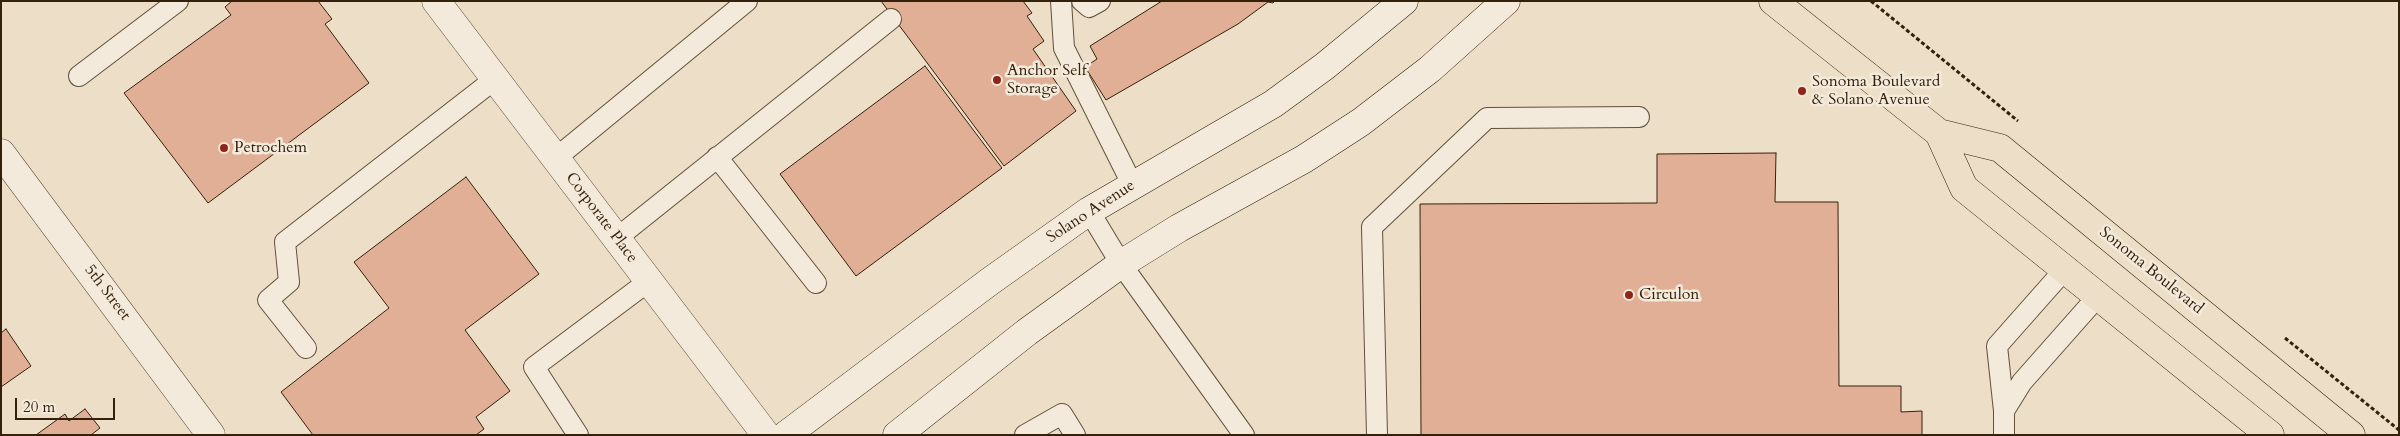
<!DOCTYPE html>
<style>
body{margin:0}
#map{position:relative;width:2400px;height:436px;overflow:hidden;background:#eddec7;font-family:Cardo,serif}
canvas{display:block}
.frame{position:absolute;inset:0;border:2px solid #34210b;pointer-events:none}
.scale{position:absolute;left:15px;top:398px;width:100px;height:22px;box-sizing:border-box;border:2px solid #34210b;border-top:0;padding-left:6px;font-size:15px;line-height:18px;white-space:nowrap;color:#34210b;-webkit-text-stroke:4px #f3eadb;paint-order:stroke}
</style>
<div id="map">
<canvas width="2400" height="436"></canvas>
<div class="frame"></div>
<div class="scale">20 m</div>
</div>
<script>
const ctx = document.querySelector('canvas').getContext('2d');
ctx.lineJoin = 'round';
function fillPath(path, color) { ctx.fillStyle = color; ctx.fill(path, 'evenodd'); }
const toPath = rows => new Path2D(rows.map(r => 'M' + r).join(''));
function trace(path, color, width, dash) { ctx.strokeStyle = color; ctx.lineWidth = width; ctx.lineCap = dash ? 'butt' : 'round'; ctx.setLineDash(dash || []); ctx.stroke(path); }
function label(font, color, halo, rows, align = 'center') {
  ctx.font = font + ' Cardo,serif'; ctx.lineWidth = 5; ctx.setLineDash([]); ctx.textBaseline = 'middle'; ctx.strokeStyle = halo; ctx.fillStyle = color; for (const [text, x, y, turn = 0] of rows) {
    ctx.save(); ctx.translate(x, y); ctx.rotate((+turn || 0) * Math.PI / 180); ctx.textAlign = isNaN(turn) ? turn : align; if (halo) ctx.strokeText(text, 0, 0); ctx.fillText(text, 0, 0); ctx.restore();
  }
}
const building = toPath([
 [232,1,318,1,332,19,325,24,369,83,208,203,124,93,231,15,225,7,232,1],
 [881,1,1023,1,1032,13,1027,16,1044,41,1033,49,1076,111,1004,166,881,1],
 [1162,1,1275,1,1273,3,1268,2,1238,24,1106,100,1085,67,1097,59,1090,46,1162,1],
 [925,66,1002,168,856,276,780,174,925,66],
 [1776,153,1775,202,1838,202,1839,386,1901,386,1901,412,1922,411,1922,435,1421,435,1420,204,1657,203,1657,154,1776,153],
 [466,177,539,274,465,330,510,391,476,417,484,429,476,435,313,435,281,392,389,308,354,262,466,177],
 [6,329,31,366,1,387,1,333,6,329],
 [85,409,100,428,91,435,36,435,65,414,69,421,85,409]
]);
fillPath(building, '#e0af95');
trace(building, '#34210b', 1);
const service = toPath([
 [1061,1,1064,48,1132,184],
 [1082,1,1089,7,1100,1],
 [79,76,178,1],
 [717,157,816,283],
 [556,158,747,1],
 [1089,211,1121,264,1244,435],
 [617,238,891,19],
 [2066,268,1997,346,2004,411,2022,382,2099,295],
 [306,348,268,300,289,282,285,242,495,79],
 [2004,411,2004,435],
 [578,435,534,367,649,281],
 [1025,435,1062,414,1075,435],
 [1377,435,1372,227,1487,118,1639,117]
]);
const minor = toPath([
 [436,1,766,435]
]);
const tertiary = toPath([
 [1,153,211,435]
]);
const secondary = toPath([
 [786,435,989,282,1089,211,1273,104,1325,66,1404,1],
 [897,435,1027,332,1121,264,1179,228,1304,159,1361,122,1430,69,1506,1]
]);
const primary = toPath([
 [1773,1,1939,133,2000,148,2351,435],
 [1939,133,1964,188,2270,435]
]);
trace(service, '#62503a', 22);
trace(minor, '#62503a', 29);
trace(tertiary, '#62503a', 29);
trace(secondary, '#34210b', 29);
trace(primary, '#34210b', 29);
trace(toPath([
 [1871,1,2018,121],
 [2285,338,2399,430]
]), '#34210b', 3, [4, 2.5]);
trace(service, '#f3eadb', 20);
trace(minor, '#f3eadb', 28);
trace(tertiary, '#f3eadb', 28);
trace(secondary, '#f3eadb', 28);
trace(primary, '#eddec7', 28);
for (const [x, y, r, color] of [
 [997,80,5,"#8f2418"],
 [1802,91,5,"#8f2418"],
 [224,148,5,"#8f2418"],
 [1629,295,5,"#8f2418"]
]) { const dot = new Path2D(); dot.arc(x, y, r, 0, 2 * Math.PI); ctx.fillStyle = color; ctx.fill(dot); trace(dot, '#f3eadb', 2); }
label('16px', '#34210b', '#f3eadb', [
 ["Anchor Self",1007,71],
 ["Storage",1007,89],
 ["Sonoma Boulevard",1812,82],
 ["& Solano Avenue",1812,100],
 ["Petrochem",234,148],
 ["Circulon",1639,295]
], 'left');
label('16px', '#34210b', '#f3eadb', [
 ["Solano Avenue",1091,212,-33],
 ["Corporate Place",601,218,53],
 ["Sonoma Boulevard",2151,271,39],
 ["5th Street",107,293,53]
]);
</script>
